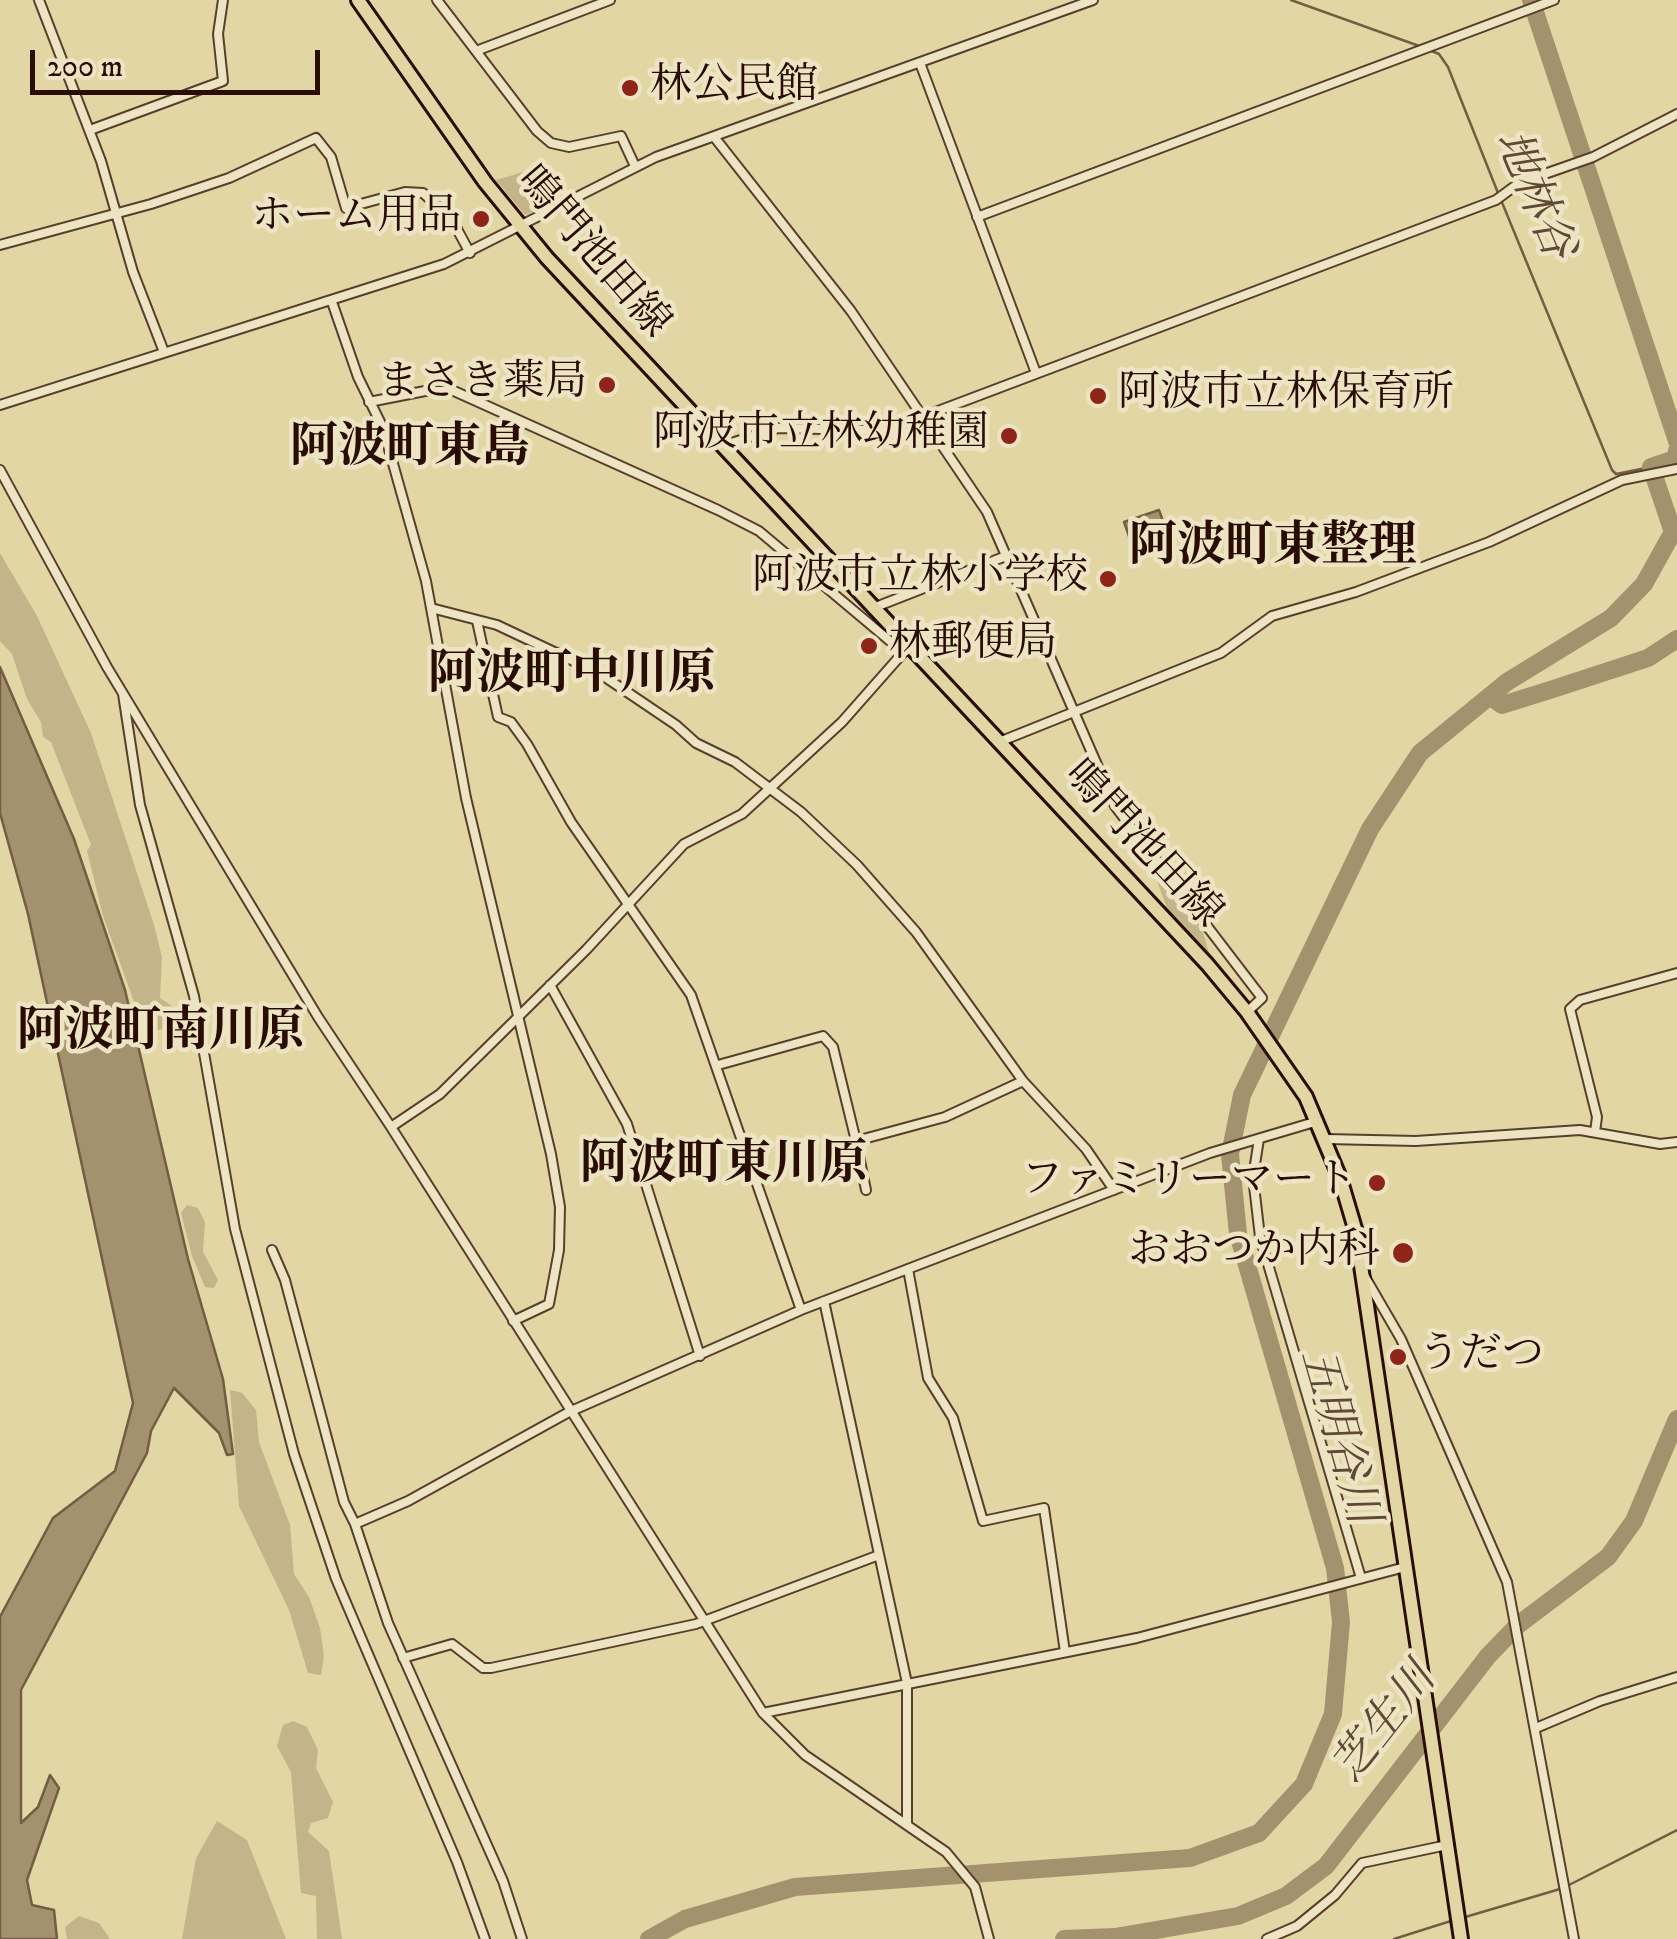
<!DOCTYPE html>
<meta charset="utf-8">
<style>
body{margin:0}
#map{position:relative;width:1677px;height:1939px;overflow:hidden;background:#e3d6a5;font-family:"IM FELL DW Pica",serif}
canvas{display:block}
.scale{position:absolute;left:30px;top:50px;width:290px;height:45px;box-sizing:border-box;border:5px solid #2a0d02;border-top:0;padding-left:12px;font-size:30px;line-height:35px;white-space:nowrap;color:#2a0d02;-webkit-text-stroke:8px #ede4c4;paint-order:stroke}
</style>
<div id="map">
<canvas width="1677" height="1939"></canvas>
<div class="scale">200 m</div>
</div>
<script>
const ctx = document.querySelector('canvas').getContext('2d');
ctx.lineJoin = 'round';
function fillPath(path, color) { ctx.fillStyle = color; ctx.fill(path, 'evenodd'); }
const toPath = rows => new Path2D(rows.map(r => 'M' + r).join(''));
function trace(path, color, width, dash) { ctx.strokeStyle = color; ctx.lineWidth = width; ctx.lineCap = dash ? 'butt' : 'round'; ctx.setLineDash(dash || []); ctx.stroke(path); }
function label(font, color, halo, rows, align = 'center') {
  ctx.font = font + ' "IM FELL DW Pica","Noto Serif JP",serif'; ctx.lineWidth = 9; ctx.setLineDash([]); ctx.textBaseline = 'middle'; ctx.strokeStyle = halo; ctx.fillStyle = color; for (const [text, x, y, turn = 0] of rows) {
    ctx.save(); ctx.translate(x, y); ctx.rotate((+turn || 0) * Math.PI / 180); ctx.textAlign = isNaN(turn) ? turn : align; if (halo) ctx.strokeText(text, 0, 0); ctx.fillText(text, 0, 0); ctx.restore();
  }
}
fillPath(toPath([
 [540,167,552,204,525,215,496,180],
 [0,553,37,616,91,733,154,925,162,957,160,998,175,1008,176,1018,171,1027,158,1030,150,1024,146,1009,136,1007,103,916,87,851,91,845,51,742,43,737,41,722,27,699,12,654,0,641],
 [1151,865,1201,926,1210,956,1170,916],
 [187,1205,198,1208,205,1222,203,1252,218,1280,214,1288,205,1287,192,1256,181,1213],
 [230,1390,242,1393,256,1410,259,1442,290,1525,294,1574,309,1597,320,1628,324,1656,321,1675,308,1673,289,1610,239,1506],
 [293,1721,307,1727,318,1750,316,1768,333,1802,328,1818,311,1823,308,1832,329,1851,342,1939,317,1939,316,1896,301,1893,291,1772,277,1746,283,1725],
 [217,1821,247,1840,286,1939,182,1939,196,1858],
 [79,1916,99,1923,110,1939,67,1939,65,1927]
]), '#c4b489');
const water = toPath([
 [1159,510,1165,527,1130,539,1124,522,1159,510],
 [0,667,74,839,125,990,188,1259,223,1379,233,1454,227,1455,219,1433,174,1388,151,1431,147,1453,21,1690,21,1823,38,1807,50,1775,59,1788,27,1880,32,1905,54,1910,57,1939,0,1939,0,1617,53,1518,115,1471,133,1403,28,914,0,813,0,667]
]);
fillPath(water, '#a4926e');
trace(water, '#735d43', 2.5);
trace(toPath([
 [1291,0,1422,47],
 [1535,13,1540,11],
 [1429,50,1439,54,1448,67,1498,193],
 [1501,200,1612,470,1616,474,1651,467],
 [1567,1886,1677,1830],
 [1462,1918,1560,1889],
 [1394,1939,1454,1920]
]), '#735d43', 2.5);
trace(toPath([
 [1531,0,1677,441],
 [1491,697,1502,705,1550,690,1648,658,1677,639],
 [649,1939,685,1919,795,1887,1190,1858,1259,1833,1304,1784,1333,1714,1341,1622,1335,1568,1238,1234,1230,1154,1242,1095,1370,829,1420,753,1507,682,1611,618,1644,584,1673,532,1651,467,1675,459,1677,451],
 [1064,1939,1115,1937,1238,1916,1286,1896,1326,1866,1488,1656,1518,1625,1608,1557,1634,1521,1677,1419]
]), '#a4926e', 18);
const minor = toPath([
 [39,0,101,161,133,272,164,352],
 [437,0,537,131,551,143,569,147,621,136,635,166],
 [476,51,610,0],
 [920,63,1036,373],
 [90,130,223,81,218,34,223,0],
 [715,138,851,311,987,512,1115,806,1262,998,1247,1012],
 [977,217,1554,0],
 [0,245,151,204,229,178,316,138,331,157,346,208,405,192,423,193,451,218,470,253],
 [332,302,358,377,383,428,426,581,466,798,551,1154,560,1207,559,1250,549,1304,513,1321],
 [369,402,425,391,454,391,718,510,759,531,903,652],
 [0,405,444,264,656,157,1093,0],
 [722,446,778,428,866,430,914,420,1496,200,1519,183,1593,157,1677,114],
 [0,470,107,667,318,1017,391,1127],
 [431,608,497,625,599,673,676,725,696,743,735,762,801,812,857,865,916,932,1023,1081,1086,1149,1114,1190],
 [873,608,1006,556],
 [477,621,498,717,511,722,527,744,571,822,691,995,801,1310],
 [909,646,842,722,742,814,684,844,586,950,440,1094,391,1127,763,1713,805,1755,946,1852,975,1887,989,1939],
 [123,694,140,805,194,996,235,1229,294,1454,336,1579,457,1862,485,1939],
 [999,742,1221,653,1272,616,1356,592,1489,542,1622,480,1677,469],
 [550,985,627,1124,700,1356],
 [718,1065,823,1036,833,1047,856,1141],
 [1595,1132,1597,1117,1570,1009,1580,1000,1677,973],
 [1259,1139,1253,1177,1260,1237,1361,1578],
 [1326,1139,1416,1141,1580,1130,1660,1144,1677,1142],
 [866,1190,856,1141,945,1117,1023,1081],
 [272,1250,285,1280,344,1502,355,1524,408,1501,569,1412,801,1310,1210,1153,1318,1121],
 [908,1269,928,1378,953,1418,983,1521,1044,1508,1065,1652],
 [1365,1277,1401,1339,1507,1582,1574,1939],
 [824,1301,907,1683,907,1825],
 [355,1524,388,1623,503,1881,522,1939],
 [403,1658,452,1644,483,1668,491,1668,696,1624,879,1555],
 [763,1713,1137,1638,1405,1567],
 [1536,1728,1600,1701,1677,1677],
 [1267,1939,1297,1926,1335,1895,1362,1863,1447,1845]
]);
const primary = toPath([
 [358,0,485,182,547,258,1207,964,1247,1012,1306,1097,1340,1178,1356,1232,1461,1939]
]);
trace(minor, '#583f2b', 12);
trace(primary, '#2a0d02', 18);
trace(minor, '#ede4c4', 8);
trace(primary, '#e3d6a5', 12);
for (const [x, y, r, color] of [
 [630,88,10,"#8f2418"],
 [481,219,10,"#8f2418"],
 [607,385,10,"#8f2418"],
 [1098,396,10,"#8f2418"],
 [1009,436,10,"#8f2418"],
 [1108,579,10,"#8f2418"],
 [869,646,10,"#8f2418"],
 [1377,1183,10,"#8f2418"],
 [1403,1253,12,"#8f2418"],
 [1398,1357,10,"#8f2418"]
]) { const dot = new Path2D(); dot.arc(x, y, r, 0, 2 * Math.PI); ctx.fillStyle = color; ctx.fill(dot); trace(dot, '#ede4c4', 4); }
label('42px', '#2a0d02', '#ede4c4', [
 ["林公民館",650,88,"left"],
 ["ホーム用品",461,219],
 ["まさき薬局",587,385],
 ["阿波市立林保育所",1118,396,"left"],
 ["阿波市立林幼稚園",989,436],
 ["阿波市立林小学校",1088,579],
 ["林郵便局",889,646,"left"],
 ["ファミリーマート",1357,1183],
 ["おおつか内科",1380,1253],
 ["うだつ",1418,1357,"left"]
], 'right');
label('42px', '#2a0d02', '#ede4c4', [
 ["鳴門池田線",591,254,49],
 ["鳴門池田線",1141,846,47]
]);
label('italic 45px', '#614933', '#ede4c4', [
 ["地林谷",1531,196,67],
 ["五明谷川",1336,1437,74],
 ["芝生川",1387,1725,-52]
]);
label('bold 48px', '#2a0d02', '#ede4c4', [
 ["阿波町東島",410,451],
 ["阿波町東整理",1273,550],
 ["阿波町中川原",572,678],
 ["阿波町南川原",161,1035],
 ["阿波町東川原",724,1168]
]);
</script>
